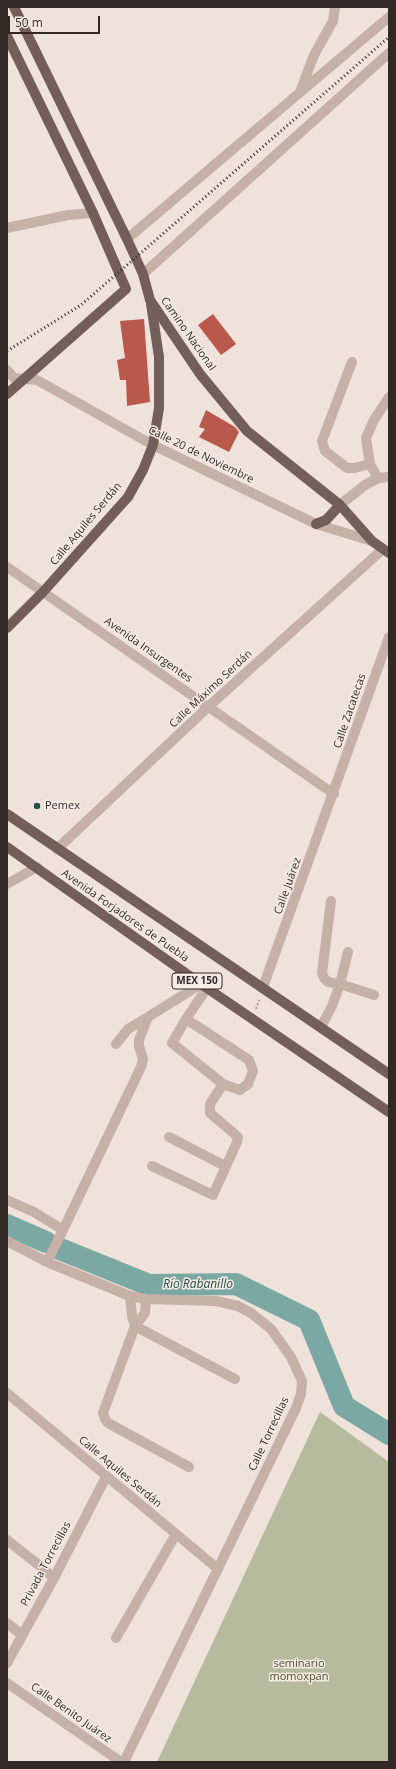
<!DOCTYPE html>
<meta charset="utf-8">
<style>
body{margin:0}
#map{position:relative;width:396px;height:1769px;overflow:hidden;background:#eee2da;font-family:"Open Sans",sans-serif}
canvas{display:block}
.frame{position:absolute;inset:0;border:8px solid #322927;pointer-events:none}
.scale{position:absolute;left:8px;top:16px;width:92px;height:18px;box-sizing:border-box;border:2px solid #322927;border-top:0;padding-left:5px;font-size:12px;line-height:14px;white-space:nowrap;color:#322927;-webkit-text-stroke:3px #f7ece5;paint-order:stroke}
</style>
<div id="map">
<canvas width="396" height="1769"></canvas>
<div class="frame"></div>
<div class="scale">50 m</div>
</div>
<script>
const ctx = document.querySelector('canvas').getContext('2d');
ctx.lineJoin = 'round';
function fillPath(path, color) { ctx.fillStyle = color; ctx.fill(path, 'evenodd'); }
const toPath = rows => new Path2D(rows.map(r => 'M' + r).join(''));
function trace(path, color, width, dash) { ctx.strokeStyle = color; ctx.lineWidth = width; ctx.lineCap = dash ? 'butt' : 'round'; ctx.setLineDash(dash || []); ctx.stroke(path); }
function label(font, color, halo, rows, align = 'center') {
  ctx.font = font + ' "Open Sans",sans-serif'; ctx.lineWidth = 3; ctx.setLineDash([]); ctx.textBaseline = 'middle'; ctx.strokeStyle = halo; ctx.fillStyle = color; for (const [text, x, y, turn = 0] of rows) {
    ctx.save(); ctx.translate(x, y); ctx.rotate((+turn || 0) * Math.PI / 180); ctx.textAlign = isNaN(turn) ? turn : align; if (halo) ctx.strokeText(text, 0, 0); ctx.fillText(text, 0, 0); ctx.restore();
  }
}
fillPath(toPath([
 [320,1412,389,1462,389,1762,157,1762]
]), '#b5bb9c');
trace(toPath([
 [7,1225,46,1242],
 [60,1249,149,1285,236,1284,309,1320,344,1406,389,1434]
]), '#7ca8a4', 22);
fillPath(toPath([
 [213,314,236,344,221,355,198,325],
 [144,319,150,402,127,406,126,380,120,380,117,360,125,358,120,321],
 [206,410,235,427,239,432,229,452,199,437,205,429,199,427]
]), '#b9594d');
trace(toPath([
 [256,1009,259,1000]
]), '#b09b92', 2, [2, 2]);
trace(toPath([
 [300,92,314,55,333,21,335,7],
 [7,228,68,215,93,213],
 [127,239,389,17],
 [143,274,389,53],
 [352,362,322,441,325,451,347,468,355,468,370,464],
 [7,370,14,378,37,380,153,445,316,524,372,541],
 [378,478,370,464,366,438,374,420,389,397],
 [340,505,365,485,378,478,389,477],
 [7,567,334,794],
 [57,849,208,707,383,549],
 [7,884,37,867],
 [331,901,322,973,324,978,328,982,340,984,374,995],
 [263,987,389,637],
 [186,1019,249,1060,253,1071,248,1084,240,1090,223,1084],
 [321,1027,332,1006,340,984,348,952],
 [116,1044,128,1029,148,1017],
 [169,1137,225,1166],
 [152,1166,213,1195,237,1142,238,1137,210,1113,210,1104,223,1084,172,1043,186,1019,207,988],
 [7,1200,34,1212,63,1230],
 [7,1241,47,1262,130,1296,146,1299,216,1301,238,1306,251,1313,271,1329,291,1357,302,1381,301,1394,296,1408,124,1762],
 [47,1262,63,1230,141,1067,143,1059,139,1046,139,1040,148,1017,201,984],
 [130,1296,132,1316,135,1326,235,1379],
 [146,1299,145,1313,135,1326,103,1413,105,1419,108,1423,189,1467],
 [7,1393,218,1569],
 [7,1540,40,1566,54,1578],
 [7,1623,22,1635],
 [116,1638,176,1534],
 [7,1663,54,1578,106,1477],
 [7,1683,121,1762]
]), '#c5b1a7', 10);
trace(toPath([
 [14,7,127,239,143,274,150,300,200,374,247,431,340,505,372,541,389,553],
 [7,36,93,213,126,289,7,394],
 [316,524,326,520,340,505],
 [7,628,43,592,128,497,143,470,153,445,159,408,159,357,151,304],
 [7,814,389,1074],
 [7,847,201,984,389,1112]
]), '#735e59', 10);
trace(toPath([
 [7,351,81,305,389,37]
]), '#322927', 3, [1, 3]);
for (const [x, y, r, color] of [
 [37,806,4,"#214f4c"]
]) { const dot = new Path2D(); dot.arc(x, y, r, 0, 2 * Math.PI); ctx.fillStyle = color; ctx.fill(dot); trace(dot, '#f7ece5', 1.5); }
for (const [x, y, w] of [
 [197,981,50]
]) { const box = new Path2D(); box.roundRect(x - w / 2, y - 8, w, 16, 3); ctx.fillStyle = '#f7ece5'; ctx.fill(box); trace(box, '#322927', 1); }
label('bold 10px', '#322927', null, [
 ["MEX 150",197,981]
]);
label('11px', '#322927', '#f7ece5', [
 ["Camino Nacional",188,334,55],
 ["Calle 20 de Noviembre",201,455,26],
 ["Calle Aquiles Serdán",86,524,-50],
 ["Avenida Insurgentes",148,650,35],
 ["Calle Máximo Serdán",211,689,-43],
 ["Calle Zacatecas",350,711,-71],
 ["Calle Juárez",288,886,-70],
 ["Avenida Forjadores de Puebla",125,916,35],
 ["Calle Torrecillas",269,1434,-65],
 ["Calle Aquiles Serdán",120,1472,40],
 ["Privada Torrecillas",46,1564,-62],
 ["Calle Benito Juárez",71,1713,35]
]);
label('11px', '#322927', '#f7ece5', [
 ["Pemex",45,806]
], 'left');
label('11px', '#464e2d', '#f7ece5', [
 ["seminario",299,1664],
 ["momoxpan",299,1677]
]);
label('italic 12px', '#214f4c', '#f7ece5', [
 ["Río Rabanillo",198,1285]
]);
</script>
